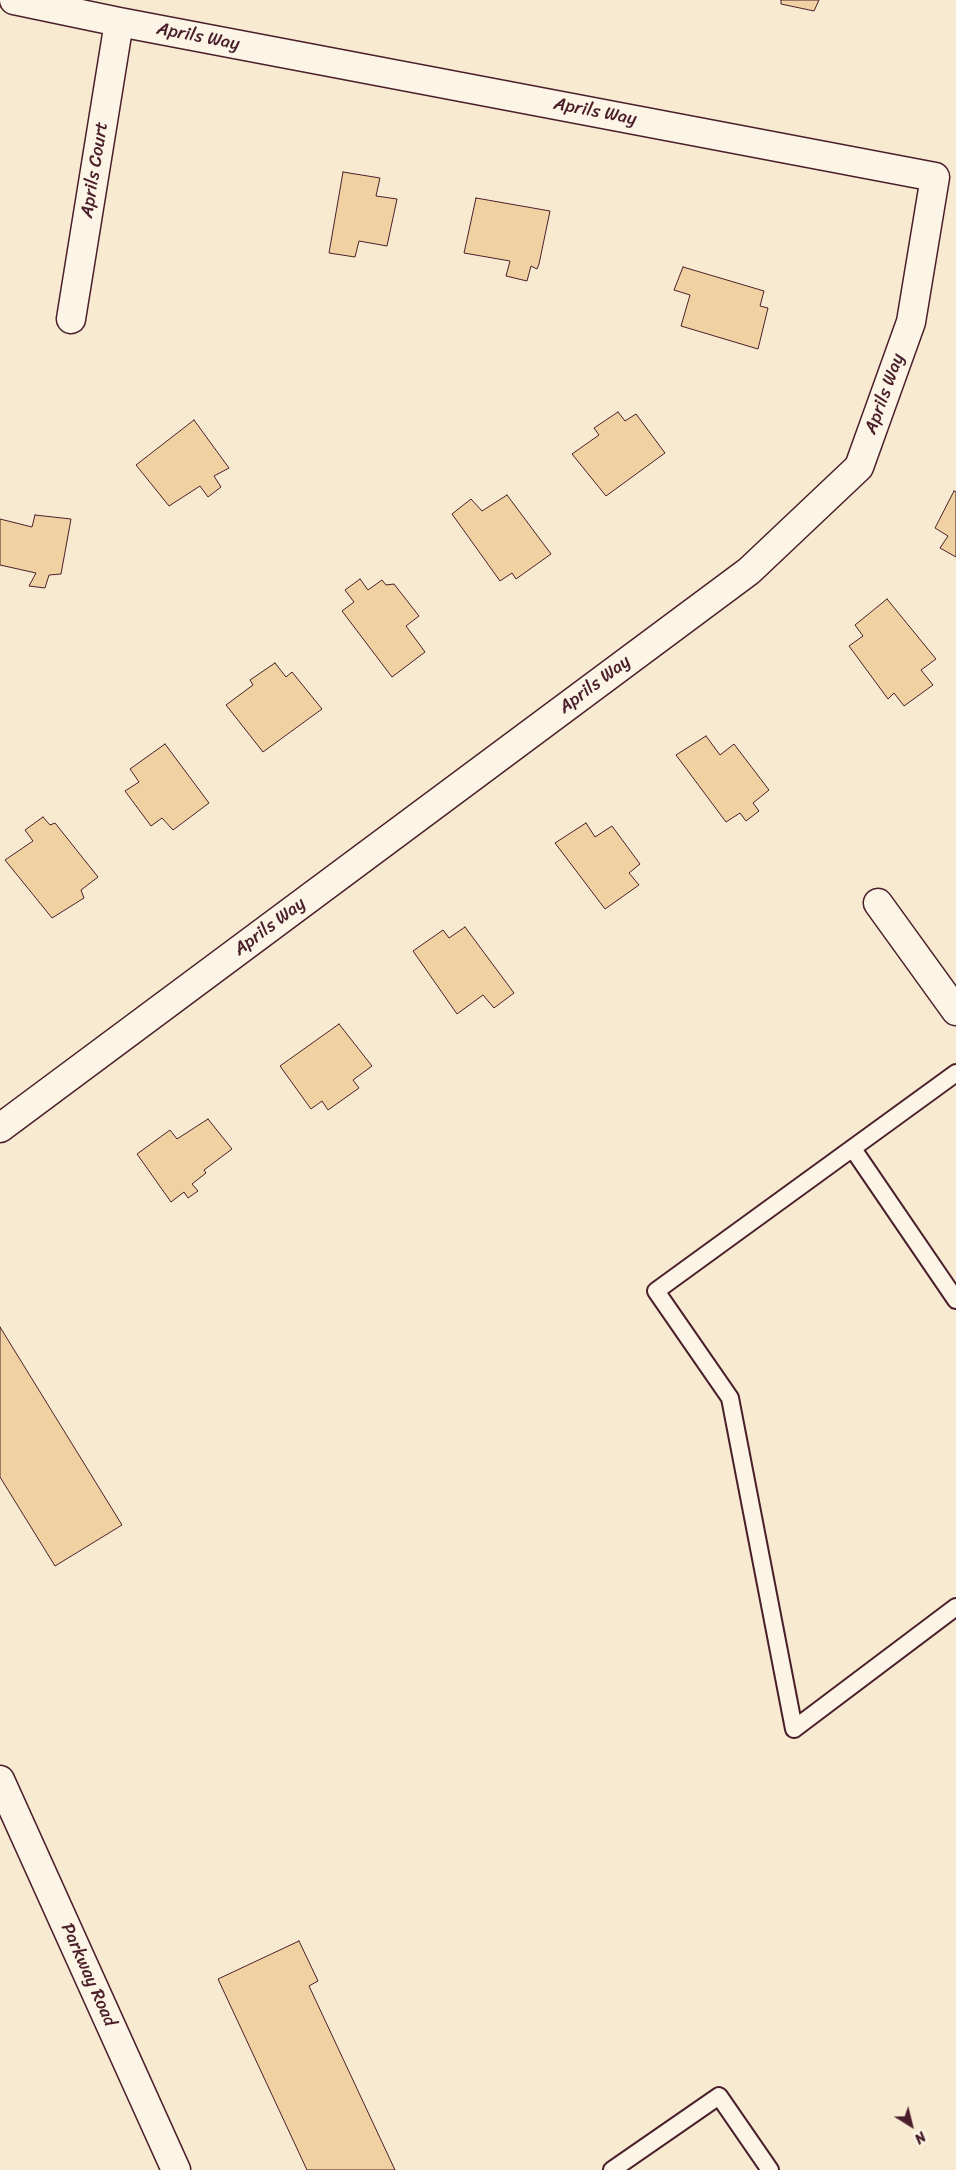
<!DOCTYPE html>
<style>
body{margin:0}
#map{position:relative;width:956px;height:2170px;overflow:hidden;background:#f8ead1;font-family:Sriracha,sans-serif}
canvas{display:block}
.north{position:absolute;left:886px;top:2100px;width:50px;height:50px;-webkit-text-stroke:4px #fcf5e5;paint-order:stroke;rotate:144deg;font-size:14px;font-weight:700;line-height:20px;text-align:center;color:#4a1f2b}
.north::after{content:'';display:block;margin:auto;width:18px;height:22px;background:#4a1f2b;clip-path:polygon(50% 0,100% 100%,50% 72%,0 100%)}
</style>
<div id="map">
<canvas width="956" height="2170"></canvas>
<div class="north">N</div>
</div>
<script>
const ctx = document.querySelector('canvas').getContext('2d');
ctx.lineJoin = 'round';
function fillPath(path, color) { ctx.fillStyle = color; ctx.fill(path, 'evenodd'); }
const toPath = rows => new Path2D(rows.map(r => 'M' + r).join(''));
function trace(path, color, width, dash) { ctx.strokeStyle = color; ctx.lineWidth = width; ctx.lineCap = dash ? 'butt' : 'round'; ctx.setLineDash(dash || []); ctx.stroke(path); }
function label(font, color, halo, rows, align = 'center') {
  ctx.font = font + ' Sriracha,sans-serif'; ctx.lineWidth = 4; ctx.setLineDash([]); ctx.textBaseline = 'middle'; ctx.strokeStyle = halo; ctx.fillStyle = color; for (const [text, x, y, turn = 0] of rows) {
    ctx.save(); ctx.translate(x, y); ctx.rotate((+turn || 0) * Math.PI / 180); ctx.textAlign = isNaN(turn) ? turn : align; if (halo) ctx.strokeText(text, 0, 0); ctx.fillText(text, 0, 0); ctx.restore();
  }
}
const building = toPath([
 [781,0,819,0,814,11,781,4,781,0],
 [343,172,380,178,376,196,397,199,387,246,359,241,355,257,329,253,343,172],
 [476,198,550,211,539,264,537,269,531,266,527,281,506,276,510,261,464,253,476,198],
 [683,267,764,291,760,306,768,308,758,349,681,326,690,295,674,290,683,267],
 [618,412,625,421,636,414,665,453,606,496,572,454,599,435,594,428,618,412],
 [194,420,229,468,214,476,221,487,208,497,200,486,169,506,136,465,194,420],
 [954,491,956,492,956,557,940,548,948,536,935,528,954,491],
 [507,495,551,554,516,579,512,573,500,581,452,514,471,499,482,511,507,495],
 [35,515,71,519,61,574,49,575,45,588,29,586,36,573,0,565,0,519,32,527,35,515],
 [360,579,368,590,382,580,386,585,394,584,419,616,406,626,425,652,392,677,342,611,354,602,345,590,360,579],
 [887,599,936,659,921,670,933,685,904,706,894,693,888,699,849,646,863,636,855,625,887,599],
 [275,663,286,677,292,672,322,709,263,752,226,705,253,685,250,680,275,663],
 [706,736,720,755,734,744,769,790,753,803,759,811,746,821,740,813,726,822,676,755,706,736],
 [165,744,209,803,173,830,162,818,151,826,125,791,139,782,130,769,165,744],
 [43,817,50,825,55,823,98,877,81,890,84,898,52,918,5,860,33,841,25,830,43,817],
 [586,823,595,837,612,826,640,864,629,873,639,885,605,909,555,843,586,823],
 [465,927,514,993,494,1008,483,995,457,1014,413,951,443,930,449,938,465,927],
 [339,1024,372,1066,353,1080,359,1088,328,1110,322,1101,311,1109,280,1066,339,1024],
 [208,1119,232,1149,204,1170,206,1173,192,1184,198,1191,188,1198,184,1192,171,1202,137,1154,170,1130,177,1139,208,1119],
 [0,1327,122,1525,55,1566,0,1477,0,1327],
 [299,1941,318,1981,309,1986,395,2170,307,2170,218,1979,299,1941]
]);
fillPath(building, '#f0d1a2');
trace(building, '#4a1f2b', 1);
const service = toPath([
 [956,1073,656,1291,730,1398,794,1729,956,1607],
 [853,1149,956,1300],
 [612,2170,719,2096,770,2170]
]);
const minor = toPath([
 [71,319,119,22],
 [878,903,956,1011],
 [0,1128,749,571,859,467,911,322,935,177,119,22,14,0],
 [0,1780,176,2170]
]);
trace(service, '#4a1f2b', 20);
trace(minor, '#4a1f2b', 31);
trace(service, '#fcf5e5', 16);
trace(minor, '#fcf5e5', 28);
label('18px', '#4a1f2b', '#fcf5e5', [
 ["Aprils Way",198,37,11],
 ["Aprils Way",595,112,11],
 ["Aprils Court",95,170,-81],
 ["Aprils Way",885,394,-70],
 ["Aprils Way",595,685,-37],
 ["Aprils Way",270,927,-37],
 ["Parkway Road",88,1975,66]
]);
</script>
